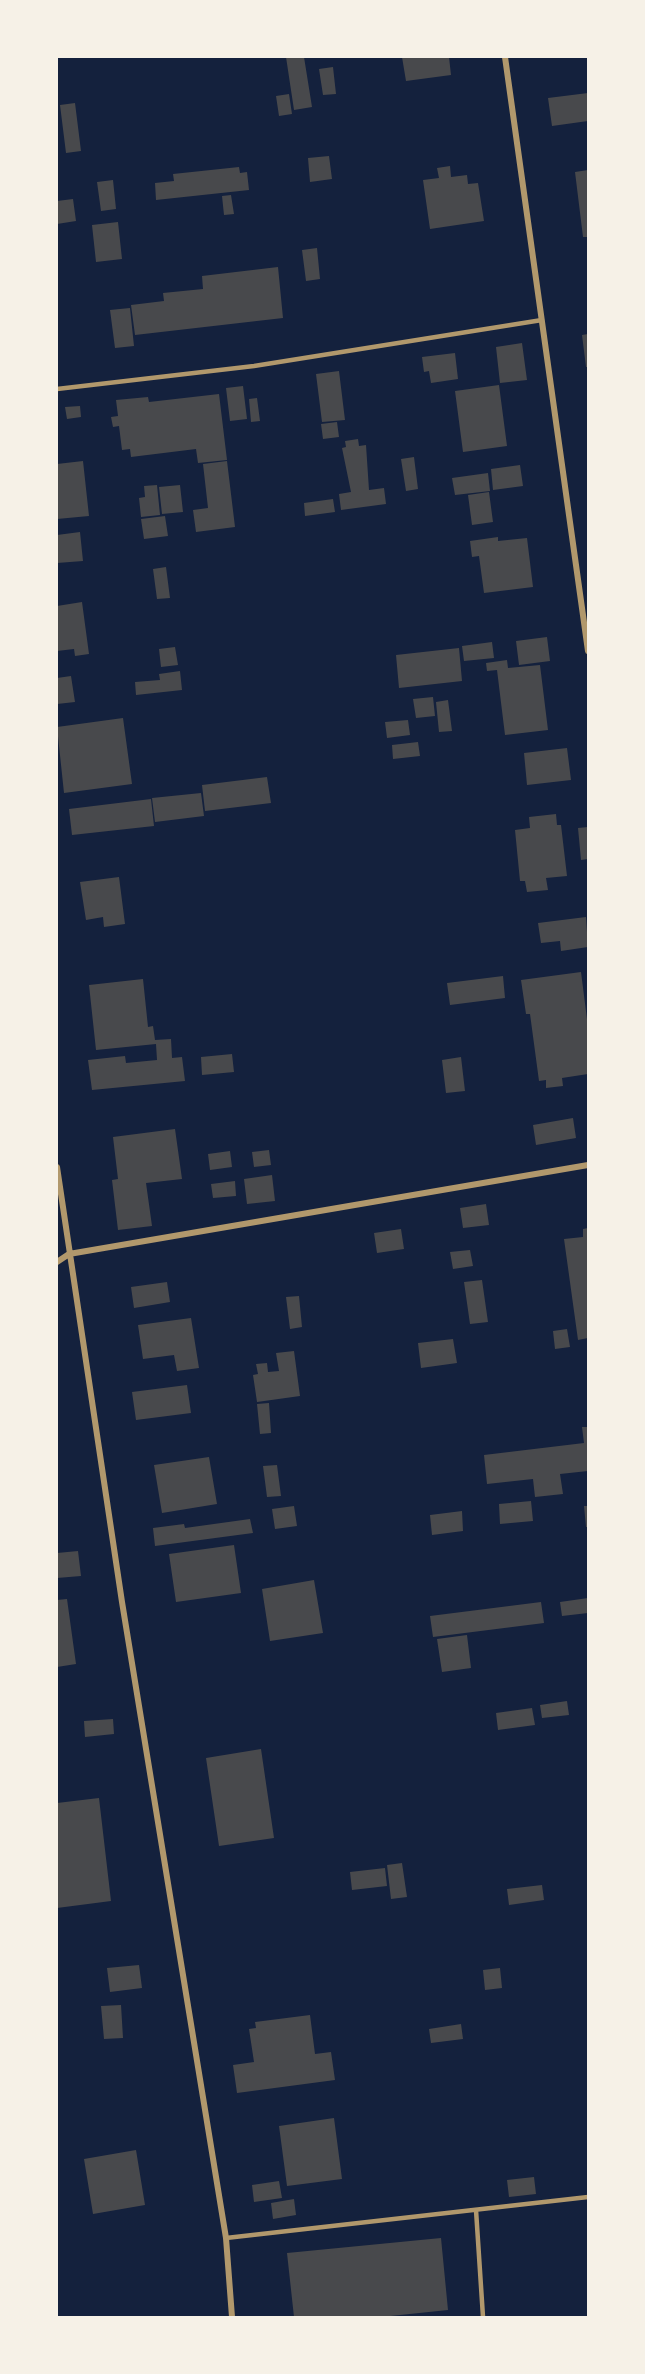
<!DOCTYPE html>
<style>
body{margin:0}
#map{position:relative;width:645px;height:2374px;overflow:hidden;background:#14213d;font-family:Raleway,sans-serif}
canvas{display:block}
.frame{position:absolute;inset:0;border:58px solid #f6f1e7;pointer-events:none}
</style>
<div id="map">
<canvas width="645" height="2374"></canvas>
<div class="frame"></div>
</div>
<script>
const ctx = document.querySelector('canvas').getContext('2d');
ctx.lineJoin = 'round';
function fillPath(path, color) { ctx.fillStyle = color; ctx.fill(path, 'evenodd'); }
const toPath = rows => new Path2D(rows.map(r => 'M' + r).join(''));
function trace(path, color, width, dash) { ctx.strokeStyle = color; ctx.lineWidth = width; ctx.lineCap = dash ? 'butt' : 'round'; ctx.setLineDash(dash || []); ctx.stroke(path); }
fillPath(toPath([
 [286,57,304,57,312,107,294,110],
 [402,57,449,57,451,75,406,81],
 [333,67,336,94,323,95,319,69],
 [588,93,588,121,552,126,548,98],
 [289,94,292,114,279,116,276,96],
 [75,103,81,151,66,153,60,105],
 [329,156,332,179,310,182,308,158],
 [450,166,451,177,467,175,468,184,478,183,484,221,430,229,423,180,439,178,437,168],
 [239,167,240,173,247,172,249,190,156,200,155,183,174,181,173,174],
 [588,170,588,237,583,237,575,172],
 [113,180,116,209,101,211,97,182],
 [231,195,234,214,224,215,222,196],
 [73,199,76,221,57,224,57,201],
 [118,222,122,259,96,262,92,225],
 [317,248,320,279,306,281,302,250],
 [278,267,283,318,135,335,131,305,164,301,163,293,203,289,202,276],
 [130,308,134,346,115,348,110,310],
 [588,334,588,367,586,367,582,335],
 [522,343,527,380,500,383,496,347],
 [455,353,458,379,431,383,429,371,424,372,422,357],
 [339,371,345,420,322,422,316,374],
 [499,385,507,446,463,452,455,391],
 [243,386,247,419,230,421,226,388],
 [219,394,227,460,198,463,196,449,131,457,130,449,122,450,119,426,113,427,111,417,118,416,116,400,148,397,149,402],
 [257,398,260,421,251,422,249,399],
 [80,406,81,417,67,419,65,407],
 [337,422,339,437,323,439,321,424],
 [358,439,359,446,366,445,369,490,384,488,386,504,341,510,339,494,351,492,342,448,346,447,345,441],
 [414,457,418,489,406,491,401,459],
 [83,461,89,516,57,519,57,464],
 [227,461,235,527,196,532,193,510,208,508,203,464],
 [520,465,523,486,493,490,491,469],
 [488,473,490,491,455,495,452,478],
 [157,485,160,515,141,517,139,498,145,497,144,486],
 [180,485,183,512,162,514,159,487],
 [489,492,493,522,472,525,468,495],
 [333,499,335,512,305,516,304,503],
 [165,516,168,536,144,539,141,519],
 [80,532,83,561,57,563,57,535],
 [498,537,498,541,527,538,533,587,484,593,479,556,472,557,470,541],
 [166,567,170,598,157,599,153,569],
 [82,602,89,654,75,656,74,649,57,651,57,606],
 [547,637,550,661,519,665,516,641],
 [492,642,494,658,464,661,462,646],
 [175,647,178,665,161,667,159,649],
 [459,648,462,681,399,688,396,655],
 [507,660,508,668,540,665,548,730,505,735,497,670,487,671,486,663],
 [180,671,182,690,136,695,135,682,160,680,159,674],
 [71,676,75,702,57,704,57,678],
 [433,697,435,716,416,718,413,699],
 [448,700,452,731,439,732,436,702],
 [123,718,132,784,64,793,57,727],
 [408,720,410,735,387,738,385,722],
 [418,742,420,756,393,759,392,745],
 [567,748,571,780,527,785,524,753],
 [267,777,271,803,205,811,202,785],
 [201,793,204,816,155,822,152,798],
 [151,799,154,826,72,835,69,809],
 [556,814,557,825,561,825,567,876,546,878,548,890,527,892,525,881,520,881,515,830,530,828,529,817],
 [588,827,588,859,581,860,578,828],
 [119,877,125,924,104,927,103,917,86,920,80,882],
 [586,917,588,947,561,951,560,941,541,943,538,923],
 [581,972,588,1027,588,1074,562,1078,563,1086,546,1088,546,1080,539,1081,530,1014,526,1014,521,980],
 [503,976,505,998,450,1005,447,983],
 [143,979,148,1027,153,1026,155,1040,171,1039,172,1058,182,1057,185,1081,92,1090,88,1060,125,1056,126,1063,157,1060,156,1044,96,1050,89,985],
 [232,1054,234,1072,202,1075,201,1057],
 [461,1057,465,1091,446,1093,442,1060],
 [573,1118,576,1138,536,1145,533,1125],
 [175,1129,182,1179,146,1183,152,1226,118,1230,112,1180,118,1179,113,1137],
 [269,1150,271,1165,254,1167,252,1152],
 [230,1151,232,1167,210,1170,208,1154],
 [272,1175,275,1201,247,1204,244,1179],
 [235,1181,236,1196,213,1198,211,1184],
 [486,1204,489,1225,463,1228,460,1208],
 [588,1228,588,1338,578,1340,564,1239,583,1237,583,1229],
 [401,1229,404,1249,377,1253,374,1233],
 [470,1250,473,1266,453,1269,450,1252],
 [482,1280,488,1322,470,1324,464,1282],
 [167,1282,170,1302,134,1308,131,1287],
 [299,1296,302,1327,290,1329,286,1297],
 [191,1318,199,1368,177,1371,174,1355,143,1359,138,1325],
 [567,1329,570,1347,555,1349,553,1331],
 [453,1339,457,1363,421,1368,418,1343],
 [294,1351,300,1396,257,1402,253,1375,258,1374,256,1364,267,1363,268,1372,279,1371,276,1353],
 [187,1385,191,1413,136,1420,132,1392],
 [269,1403,271,1433,260,1434,257,1404],
 [582,1427,588,1427,588,1471,560,1474,563,1494,535,1497,533,1479,487,1484,484,1455,584,1443],
 [209,1457,217,1504,162,1513,154,1465],
 [277,1465,281,1496,267,1497,263,1466],
 [531,1501,533,1521,500,1524,499,1504],
 [294,1506,297,1526,275,1529,272,1509],
 [584,1506,588,1506,588,1527,586,1527],
 [462,1511,463,1531,432,1535,430,1515],
 [250,1519,253,1533,155,1546,153,1528,184,1524,185,1528],
 [234,1545,241,1593,176,1602,169,1554],
 [78,1551,81,1576,57,1578,57,1553],
 [314,1580,323,1633,270,1641,262,1589],
 [588,1598,588,1613,562,1616,560,1602],
 [67,1599,76,1664,57,1667,57,1600],
 [541,1602,544,1623,433,1637,430,1616],
 [467,1635,471,1668,442,1672,437,1639],
 [567,1701,569,1715,542,1718,540,1705],
 [532,1708,535,1725,498,1730,496,1713],
 [113,1719,114,1734,85,1737,84,1721],
 [261,1749,274,1838,219,1846,206,1758],
 [99,1798,111,1901,57,1908,57,1803],
 [402,1863,407,1897,391,1899,387,1865],
 [385,1868,387,1886,352,1890,350,1872],
 [542,1885,544,1900,509,1905,507,1889],
 [139,1965,142,1988,110,1992,107,1968],
 [500,1968,502,1988,485,1990,483,1970],
 [121,2005,123,2038,104,2039,101,2006],
 [310,2015,315,2054,331,2052,335,2080,237,2093,233,2065,254,2062,249,2029,256,2028,255,2022],
 [461,2024,463,2039,431,2043,429,2029],
 [334,2118,342,2179,287,2186,279,2126],
 [136,2150,145,2205,93,2214,84,2159],
 [534,2177,536,2194,509,2197,507,2180],
 [279,2181,282,2198,254,2202,252,2185],
 [294,2199,296,2215,273,2219,271,2203],
 [441,2238,448,2310,381,2317,294,2317,287,2253]
]), '#48494c');
trace(toPath([
 [57,389,254,366,542,320],
 [476,2210,483,2317],
 [226,2238,588,2197]
]), '#b1986c', 4.5);
trace(toPath([
 [505,57,588,651],
 [57,1167,122,1602,226,2238,232,2317],
 [57,1262,69,1254,588,1165]
]), '#b1986c', 6);
</script>
